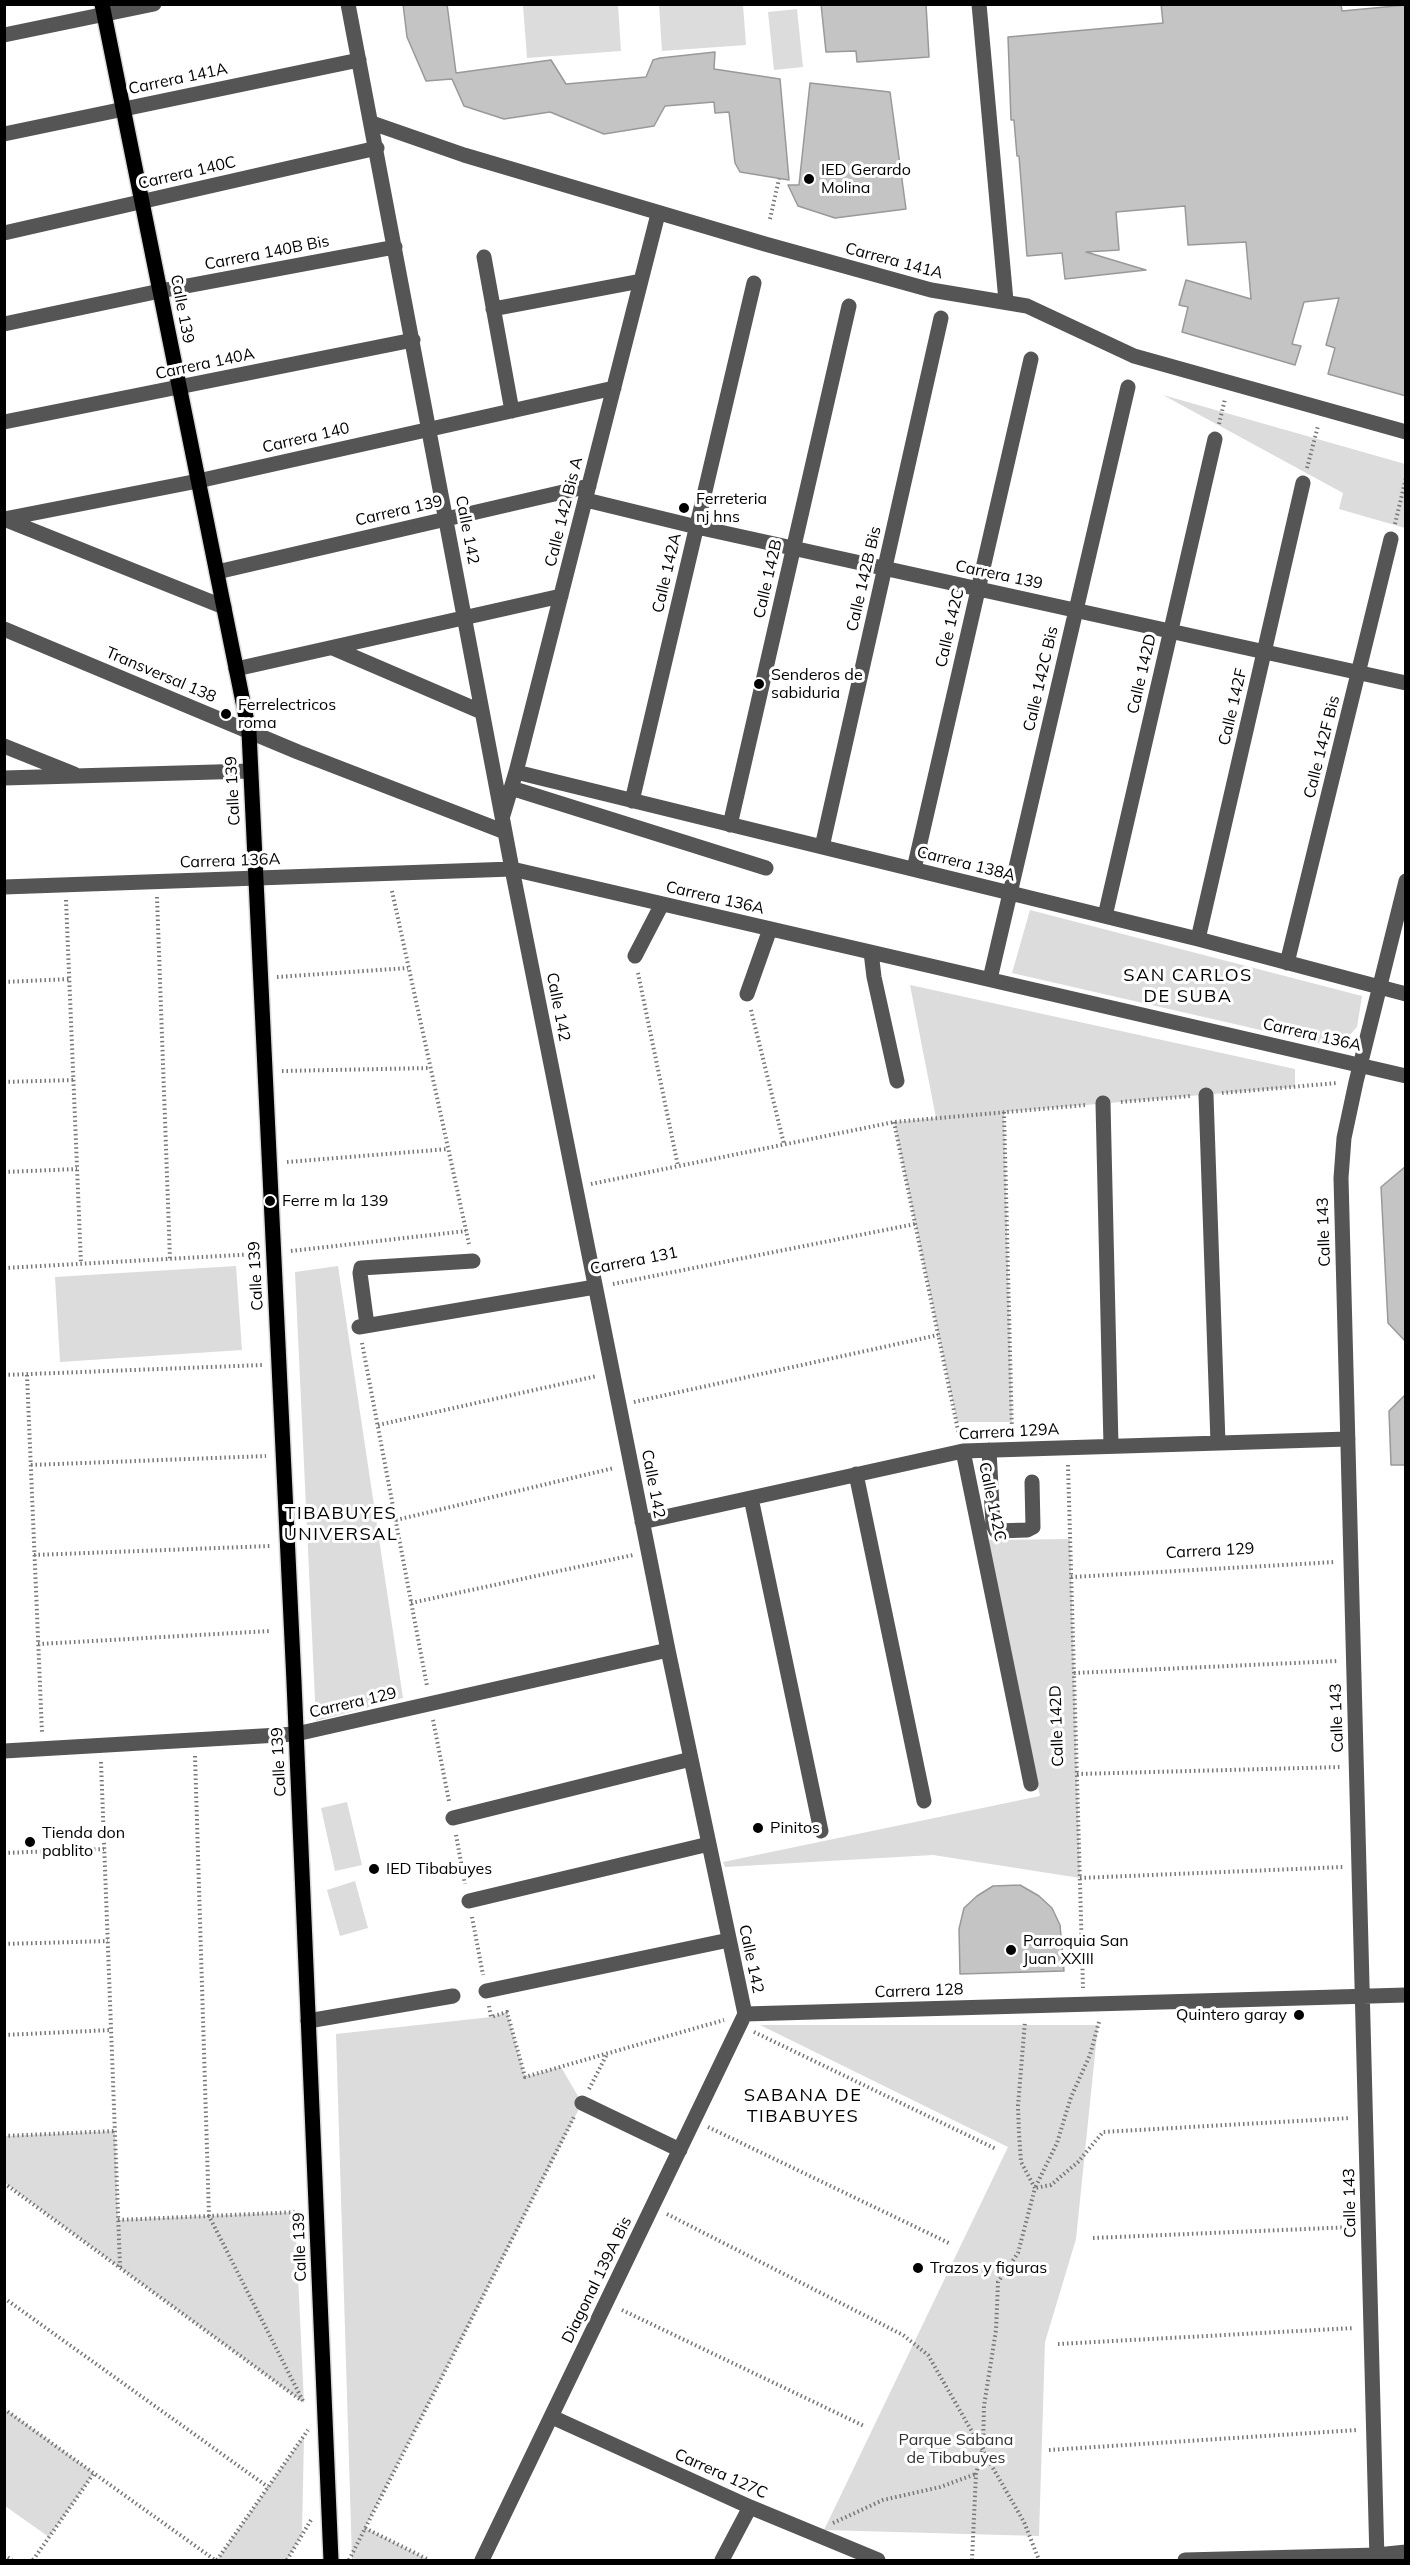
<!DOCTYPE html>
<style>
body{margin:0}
#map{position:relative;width:1410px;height:2565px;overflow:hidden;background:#fff;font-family:Mulish,sans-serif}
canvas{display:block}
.frame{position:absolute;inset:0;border:6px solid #000;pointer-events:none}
</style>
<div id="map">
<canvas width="1410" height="2565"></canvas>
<div class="frame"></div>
</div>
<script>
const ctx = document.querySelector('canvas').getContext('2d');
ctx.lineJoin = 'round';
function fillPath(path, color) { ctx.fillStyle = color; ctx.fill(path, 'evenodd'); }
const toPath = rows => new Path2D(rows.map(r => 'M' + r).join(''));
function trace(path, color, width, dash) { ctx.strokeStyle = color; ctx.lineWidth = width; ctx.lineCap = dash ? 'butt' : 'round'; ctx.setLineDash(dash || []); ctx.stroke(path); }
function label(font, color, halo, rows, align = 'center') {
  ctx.font = font + ' Mulish,sans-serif'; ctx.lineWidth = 6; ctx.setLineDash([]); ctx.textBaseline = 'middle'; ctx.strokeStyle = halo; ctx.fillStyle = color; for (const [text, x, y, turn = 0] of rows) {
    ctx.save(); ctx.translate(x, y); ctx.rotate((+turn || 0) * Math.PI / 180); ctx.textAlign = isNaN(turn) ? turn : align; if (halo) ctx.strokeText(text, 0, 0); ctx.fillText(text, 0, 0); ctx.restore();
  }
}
fillPath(toPath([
 [523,5,618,5,621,51,527,58],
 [659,5,743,5,746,45,662,51],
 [797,9,803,67,774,70,768,12],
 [1163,395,1405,464,1405,528,1339,509,1343,493],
 [1030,910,1362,996,1357,1027,1346,1039,1326,1045,1012,973],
 [910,985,1295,1069,1295,1087,1004,1112,1012,1422,957,1422,894,1122,936,1118],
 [236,1266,242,1350,60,1362,55,1277],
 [338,1266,403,1698,316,1721,295,1272],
 [1070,1539,1080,1878,933,1855,725,1867,723,1862,1040,1796,987,1540],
 [347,1802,362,1865,335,1871,321,1808],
 [355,1881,368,1928,340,1936,327,1890],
 [507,2012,525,2077,561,2067,582,2103,365,2528,429,2560,352,2560,336,2034,491,2017],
 [760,2025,1098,2025,1076,2239,1045,2342,1039,2536,824,2530,1008,2147],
 [115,2131,118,2220,295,2212,304,2403,5,2183,5,2136],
 [5,2409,94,2473,49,2537,5,2506],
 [304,2436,302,2534,287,2560,217,2560]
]), '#dcdcdc');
const building = toPath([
 [403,4,447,4,456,73,551,60,566,84,646,77,653,60,660,58,715,52,714,69,780,79,789,180,740,172,735,163,729,112,715,113,714,102,665,106,654,126,604,134,550,112,504,119,464,106,452,79,426,81,407,37,403,4],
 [821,4,926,4,929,57,857,62,856,51,826,52,821,4],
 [1161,4,1341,4,1342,11,1406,5,1406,396,1328,374,1335,348,1326,345,1339,298,1304,302,1292,344,1301,346,1295,365,1182,332,1188,307,1179,305,1186,280,1251,299,1246,242,1188,245,1185,206,1116,212,1119,250,1086,252,1146,270,1065,279,1062,253,1027,256,1019,156,1017,156,1014,120,1011,120,1008,37,1163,23,1161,4],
 [810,83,890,92,906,209,835,218,798,206,788,185,799,185,810,83],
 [1406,1166,1406,1342,1388,1323,1381,1187,1406,1166],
 [1406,1394,1406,1465,1391,1465,1389,1411,1406,1394],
 [1020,1885,1039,1896,1052,1908,1060,1925,1064,1971,960,1974,959,1929,964,1908,977,1896,993,1886,1020,1885]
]);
fillPath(building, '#c4c4c4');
trace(building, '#999', 1.5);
const major = toPath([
 [102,4,249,732,294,1682,331,2560]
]);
trace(major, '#dbdbdb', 18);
trace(toPath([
 [770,219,779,179],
 [1219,424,1225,399],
 [1307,468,1318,426],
 [1395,524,1406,478],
 [392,891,469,1244],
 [157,897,170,1259],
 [66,900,81,1264],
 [638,973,678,1166],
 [277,977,408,968],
 [4,982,69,979],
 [751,1010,784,1144],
 [282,1071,430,1068],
 [4,1082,73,1080],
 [1222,1093,1337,1083],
 [1121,1102,1191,1096],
 [1004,1112,1012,1432],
 [894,1122,959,1435],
 [287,1162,448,1149],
 [4,1172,77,1169],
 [591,1184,894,1122,1086,1105],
 [291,1251,466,1231],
 [4,1268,257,1254],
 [613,1284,915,1224],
 [362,1343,427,1686],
 [4,1375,262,1365],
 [27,1375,42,1733],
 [634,1402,938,1335],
 [378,1425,597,1376],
 [31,1465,266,1456],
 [1068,1465,1083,1988],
 [396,1520,614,1468],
 [34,1555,270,1546],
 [1071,1577,1335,1562],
 [411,1603,633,1555],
 [38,1644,270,1631],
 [1074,1673,1338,1661],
 [433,1720,449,1801],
 [195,1756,209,2216,304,2403],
 [101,1762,120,2267],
 [1077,1774,1341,1767],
 [456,1835,465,1884],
 [4,1853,104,1849],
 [1080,1878,1343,1867],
 [472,1917,483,1975],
 [4,1944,108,1941],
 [489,2006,491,2017,507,2012,525,2077,724,2020],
 [1099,2022,1090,2055,1071,2097,1057,2143,1035,2188,1051,2185,1078,2162,1103,2132,1350,2118],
 [754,2032,996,2149],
 [4,2035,111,2030],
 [589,2089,607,2054],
 [708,2127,951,2244],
 [4,2136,115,2131],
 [4,2183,302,2401],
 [667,2214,903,2335,928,2355,1024,2522,1039,2560],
 [118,2220,298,2212],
 [1093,2238,1353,2227],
 [4,2298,268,2487],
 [622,2310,864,2426],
 [1058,2344,1354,2328],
 [4,2409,215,2560],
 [1049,2450,1357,2430],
 [833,2523,883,2500,940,2487,976,2474],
 [365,2528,429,2560],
 [4,2555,12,2560],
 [33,2560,94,2473],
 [217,2560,308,2430],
 [287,2560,311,2520],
 [349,2560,574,2117],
 [972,2560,976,2474,983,2447,984,2406,996,2330,998,2282,1018,2253,1035,2188,1021,2162,1019,2134,1018,2106,1025,2021]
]), '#777', 4, [1.5, 3]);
trace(toPath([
 [348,4,512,869,668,1650,745,2014],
 [979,4,1006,301],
 [4,35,154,4],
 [372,123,464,155,765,244,931,290,1027,306,1134,356,1406,432],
 [4,134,359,60],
 [4,233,377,148],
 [484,257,512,411],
 [493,309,641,281],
 [4,324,160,291,395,247],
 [4,422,413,340],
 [586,500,697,527,1406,683],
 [4,519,198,481,614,388],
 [4,519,224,607],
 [217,572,589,486],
 [4,629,298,752,505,832],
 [333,648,482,712],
 [236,669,561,596],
 [4,746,74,774],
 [516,772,1198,939,1406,994],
 [4,778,250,771],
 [511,788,766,868],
 [632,801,754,283],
 [503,815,516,772,658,214],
 [730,825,849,306],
 [822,847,941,318],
 [914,869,1031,359],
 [4,887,512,869,1406,1076],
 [1105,916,1215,439],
 [1198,939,1303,483],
 [871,952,874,977,897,1081],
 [635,956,662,904],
 [1287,963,1391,539],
 [990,979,1128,387],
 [747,994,770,929],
 [1206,1095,1218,1443],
 [1103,1103,1111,1446],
 [367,1325,360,1273,361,1268,473,1261],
 [359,1327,595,1287],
 [989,1450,993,1525,996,1531,1027,1530,1033,1527,1032,1482],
 [963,1451,1031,1784],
 [856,1474,924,1801],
 [751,1498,821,1831],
 [642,1522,963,1451,1348,1439],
 [4,1751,296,1734,668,1650],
 [453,1818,691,1759],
 [469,1901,709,1844],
 [486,1991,729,1940],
 [745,2014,1406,1995],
 [308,2021,453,1996],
 [582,2103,680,2150],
 [552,2417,750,2507,878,2560],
 [482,2560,745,2014],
 [722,2560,750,2507],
 [1185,2560,1377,2555,1406,2552],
 [1377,2560,1341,1178,1344,1138,1356,1082,1406,881]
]), '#555', 15);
trace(major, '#000', 15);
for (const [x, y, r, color] of [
 [809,179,6,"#000"],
 [684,508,6,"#000"],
 [759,684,6,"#000"],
 [226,714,6,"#000"],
 [270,1201,6,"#000"],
 [758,1828,6,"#000"],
 [30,1842,6,"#000"],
 [374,1869,6,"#000"],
 [1011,1950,6,"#000"],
 [1299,2015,6,"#000"],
 [918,2268,6,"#000"]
]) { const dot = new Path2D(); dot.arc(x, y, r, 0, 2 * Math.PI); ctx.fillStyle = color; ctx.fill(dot); trace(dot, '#fff', 2); }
label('16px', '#000', '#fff', [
 ["Carrera 141A",178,79,-12],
 ["Carrera 140C",187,173,-13],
 ["Carrera 140B Bis",267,253,-11],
 ["Carrera 141A",894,261,15],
 ["Calle 139",182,309,79],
 ["Carrera 140A",205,364,-12],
 ["Carrera 140",306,438,-13],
 ["Carrera 139",399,511,-13],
 ["Calle 142 Bis A",564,512,-76],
 ["Calle 142",467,530,79],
 ["Calle 142A",667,573,-77],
 ["Carrera 139",999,575,12],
 ["Calle 142B",768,579,-77],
 ["Calle 142B Bis",864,579,-77],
 ["Calle 142C",950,628,-77],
 ["Calle 142D",1142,674,-77],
 ["Transversal 138",161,675,23],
 ["Calle 142C Bis",1041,679,-77],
 ["Calle 142F",1233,707,-77],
 ["Calle 142F Bis",1322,747,-76],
 ["Calle 139",233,791,-93],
 ["Carrera 136A",230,861,-2],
 ["Carrera 138A",966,864,14],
 ["Carrera 136A",715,898,13],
 ["Calle 142",558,1007,79],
 ["Carrera 136A",1312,1035,13],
 ["Calle 143",1324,1232,-92],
 ["Carrera 131",634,1261,-11],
 ["Calle 139",256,1276,-93],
 ["Carrera 129A",1009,1432,-3],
 ["Calle 142",653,1484,79],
 ["Calle 142C",992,1502,78],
 ["Carrera 129",1210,1551,-3],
 ["Carrera 129",353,1703,-13],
 ["Calle 143",1337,1718,-92],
 ["Calle 142D",1057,1726,-92],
 ["Calle 139",279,1762,-93],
 ["Calle 142",751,1959,78],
 ["Carrera 128",919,1991,-2],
 ["Calle 143",1350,2203,-91],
 ["Calle 139",300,2247,-92],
 ["Diagonal 139A Bis",597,2280,-64],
 ["Carrera 127C",721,2474,24]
]);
label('16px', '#000', '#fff', [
 ["IED Gerardo",821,170],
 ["Molina",821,188],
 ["Ferreteria",696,499],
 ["nj hns",696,517],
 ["Senderos de",771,675],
 ["sabiduria",771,693],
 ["Ferrelectricos",238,705],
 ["roma",238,723],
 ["Ferre m la 139",282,1201],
 ["Pinitos",770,1828],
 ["Tienda don",42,1833],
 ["pablito",42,1851],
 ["IED Tibabuyes",386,1869],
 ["Parroquia San",1023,1941],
 ["Juan XXIII",1023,1959],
 ["Quintero garay",1287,2015,"right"],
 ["Trazos y figuras",930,2268]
], 'left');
label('16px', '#333', '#fff', [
 ["Parque Sabana",956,2440],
 ["de Tibabuyes",956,2458]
]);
ctx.letterSpacing = '1.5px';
label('18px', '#000', '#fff', [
 ["SAN CARLOS",1188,976],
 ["DE SUBA",1188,997],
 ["TIBABUYES",341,1514],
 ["UNIVERSAL",341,1535],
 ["SABANA DE",803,2096],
 ["TIBABUYES",803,2117]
]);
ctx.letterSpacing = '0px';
</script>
